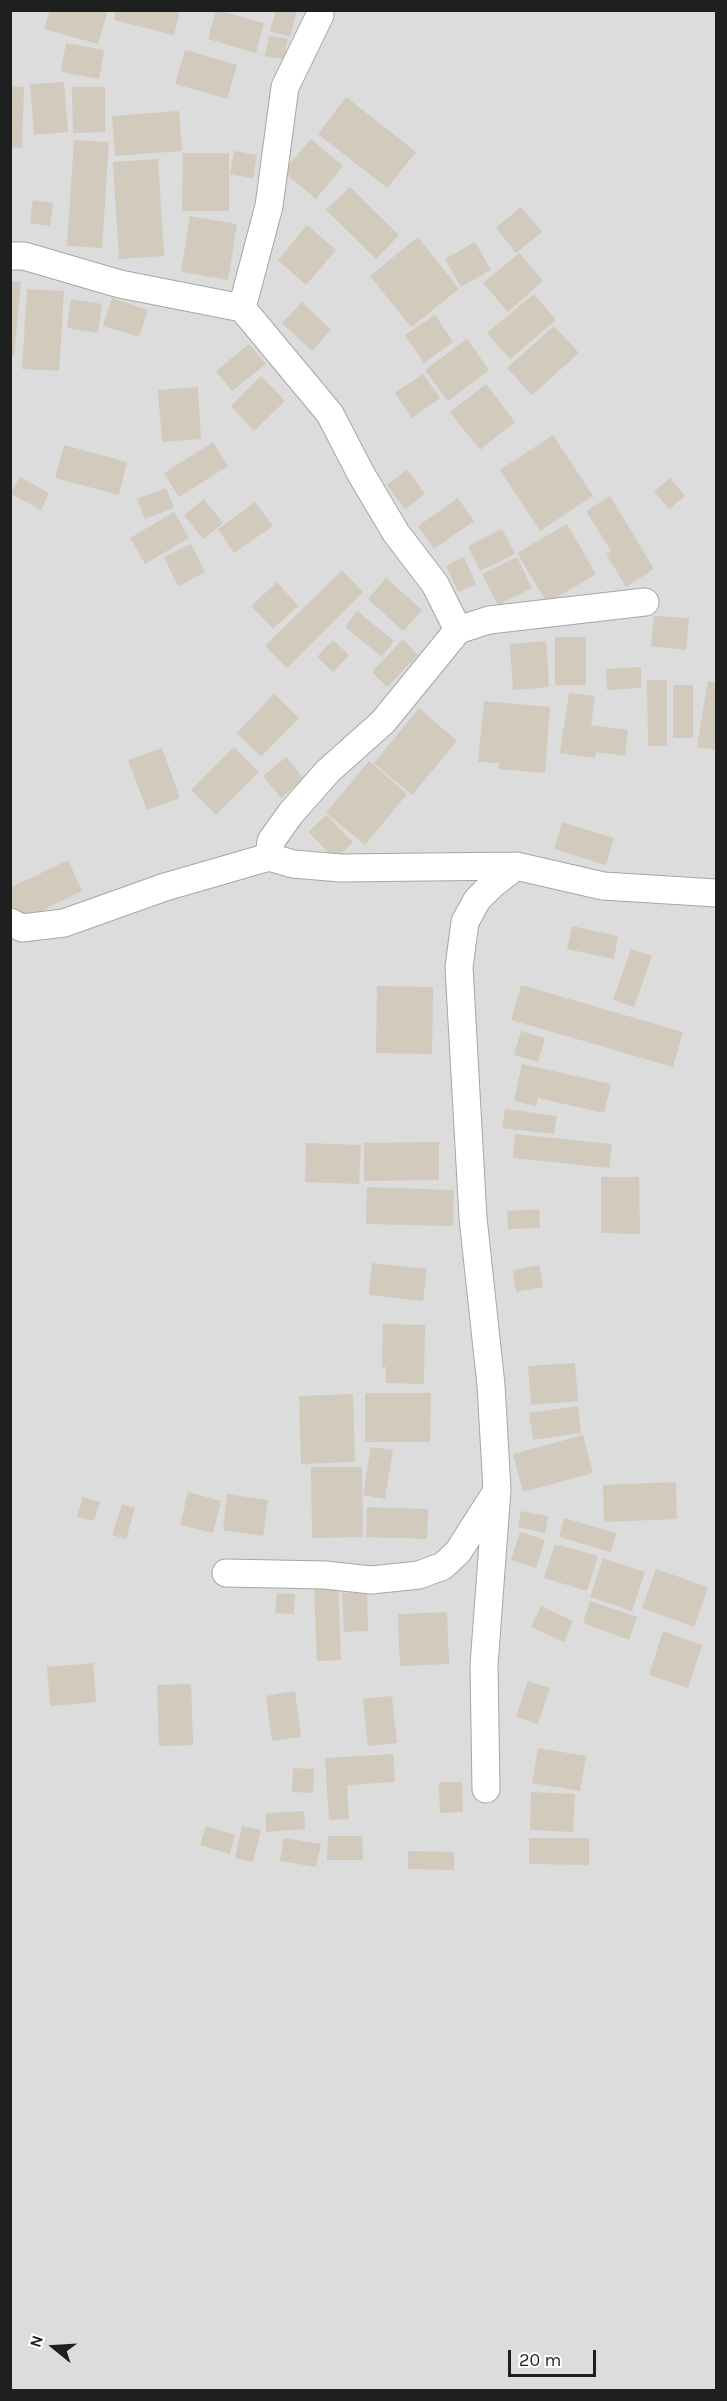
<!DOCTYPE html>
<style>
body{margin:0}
#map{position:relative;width:727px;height:2401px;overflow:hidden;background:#f1f0e4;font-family:Karla,sans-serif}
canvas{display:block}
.frame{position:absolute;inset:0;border:12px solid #1f1f1f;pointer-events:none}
.north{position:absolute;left:24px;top:2317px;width:60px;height:60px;-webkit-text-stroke:4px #fff;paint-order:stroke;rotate:288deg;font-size:16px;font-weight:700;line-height:24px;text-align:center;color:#1f1f1f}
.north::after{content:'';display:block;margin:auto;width:21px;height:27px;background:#1f1f1f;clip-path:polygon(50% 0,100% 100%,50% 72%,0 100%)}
.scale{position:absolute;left:508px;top:2350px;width:88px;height:27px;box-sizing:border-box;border:3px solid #1f1f1f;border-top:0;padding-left:8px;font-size:18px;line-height:21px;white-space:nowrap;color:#1f1f1f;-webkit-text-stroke:4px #fff;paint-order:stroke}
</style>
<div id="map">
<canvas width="727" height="2401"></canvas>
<div class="frame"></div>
<div class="north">N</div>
<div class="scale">20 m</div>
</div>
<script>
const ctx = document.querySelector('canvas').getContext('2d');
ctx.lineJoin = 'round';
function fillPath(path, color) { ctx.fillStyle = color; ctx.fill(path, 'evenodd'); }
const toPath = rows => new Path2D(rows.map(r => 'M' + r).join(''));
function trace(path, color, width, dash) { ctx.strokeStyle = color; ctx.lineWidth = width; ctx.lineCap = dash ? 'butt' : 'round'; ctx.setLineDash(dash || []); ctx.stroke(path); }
fillPath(toPath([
 [11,11,716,11,716,2390,11,2390]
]), '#dddcdc');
fillPath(toPath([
 [50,10,99,10,107,13,98,44,44,29],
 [116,10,180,10,174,35,114,20],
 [216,10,264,23,256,53,208,39],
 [276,10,297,10,290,37,270,31],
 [269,36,288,39,284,59,265,56],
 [66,43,104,50,99,79,61,72],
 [185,50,237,65,227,99,175,84],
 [64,82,68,132,34,135,30,84],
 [10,86,24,87,22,148,10,147],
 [72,87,105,87,105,132,73,133],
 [346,97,416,152,387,188,318,134],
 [179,111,182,151,115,156,112,116],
 [311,139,343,166,316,199,283,172],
 [74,140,109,142,102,248,67,246],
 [234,151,257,155,253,178,230,174],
 [183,153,229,153,229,211,182,211],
 [158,159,164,256,119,259,113,162],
 [350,187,399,235,376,259,326,210],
 [33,200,53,203,50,226,30,223],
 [521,207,542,232,516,253,496,228],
 [190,216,237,224,228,280,181,272],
 [307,225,336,250,306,285,278,260],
 [418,237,459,289,411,327,370,276],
 [475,242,491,270,461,287,445,259],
 [519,253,543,281,508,312,483,283],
 [10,281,21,282,14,356,10,356],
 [27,289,64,291,59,371,22,369],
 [534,294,556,320,510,359,487,333],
 [112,298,148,310,139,337,103,326],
 [71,299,102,304,98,333,67,328],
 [302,302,331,330,312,351,282,323],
 [435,315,453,342,424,363,405,335],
 [554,326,579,353,532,395,507,368],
 [467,339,489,370,448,401,425,370],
 [249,344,266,364,232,391,216,371],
 [423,374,440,398,412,418,395,393],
 [261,376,285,401,254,431,231,406],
 [486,384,515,422,480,450,450,412],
 [198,387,201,439,162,442,158,390],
 [553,435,593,496,540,531,500,470],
 [213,442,228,466,179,497,164,473],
 [64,445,127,462,119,495,55,478],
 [407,469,425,494,405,509,387,485],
 [20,477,49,493,41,510,11,494],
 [670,478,685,496,669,509,654,491],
 [166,488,174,508,145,519,137,499],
 [610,496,654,569,626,587,606,554,611,551,586,511],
 [458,498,474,521,434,549,418,526],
 [204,499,223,523,203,539,184,515],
 [255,502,273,526,234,553,218,529],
 [174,512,189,538,145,564,130,538],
 [567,524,596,574,547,603,517,553],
 [502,529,515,554,480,571,468,546],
 [191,544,205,572,178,586,164,557],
 [464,557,476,584,458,592,446,566],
 [517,557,532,588,498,605,482,574],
 [342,570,363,592,287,668,265,646],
 [386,578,422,610,403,631,368,599],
 [277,582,298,606,273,629,251,606],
 [357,611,394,641,382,657,345,627],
 [654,616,689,618,686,650,651,646],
 [555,637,586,637,586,685,555,685],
 [403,639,418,655,387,687,372,672],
 [333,640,349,655,333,672,317,657],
 [546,641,549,687,513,690,510,644],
 [641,667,641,688,607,690,606,669],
 [647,680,667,680,667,746,648,746],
 [708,681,716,683,716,750,697,747],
 [673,685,693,685,693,738,673,738],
 [569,693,595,696,591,725,628,730,625,756,596,752,595,758,560,753],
 [274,694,299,718,261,757,237,733],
 [484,701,550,707,545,773,498,769,499,763,478,762],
 [419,708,457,741,412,795,374,763],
 [234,747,259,772,216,815,191,790],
 [162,748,180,798,147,810,128,760],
 [286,757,304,779,281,798,263,776],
 [369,761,407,794,365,845,326,813],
 [326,815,353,842,335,859,308,832],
 [562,822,614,838,606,865,554,849],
 [68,860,82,891,17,923,10,909,10,888],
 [572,926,618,936,614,959,567,949],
 [631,949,652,956,634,1007,613,1000],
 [521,985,683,1032,673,1067,511,1020],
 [377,986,433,987,432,1054,376,1053],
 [521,1031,545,1038,538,1062,514,1055],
 [522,1064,611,1084,604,1113,538,1098,536,1106,514,1101],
 [505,1109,557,1116,554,1134,502,1128],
 [515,1134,612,1144,609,1168,513,1158],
 [439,1142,439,1180,364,1181,364,1143],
 [306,1143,361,1145,359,1184,305,1182],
 [601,1177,639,1177,640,1234,601,1233],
 [367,1187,454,1190,453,1226,366,1224],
 [539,1209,540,1228,508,1229,507,1211],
 [372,1263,427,1269,423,1301,369,1295],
 [539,1265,543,1287,516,1292,513,1270],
 [383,1324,425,1325,424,1384,386,1383,386,1367,382,1367],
 [575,1363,578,1401,531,1405,528,1366],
 [365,1393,431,1393,430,1442,365,1442],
 [353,1394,355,1462,301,1464,299,1396],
 [578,1406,581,1433,533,1440,529,1413],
 [583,1435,593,1473,523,1492,513,1454],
 [371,1447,393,1450,385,1499,363,1495],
 [311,1467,362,1467,363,1537,312,1538],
 [676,1482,677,1519,604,1522,603,1485],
 [188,1492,221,1501,213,1533,180,1525],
 [227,1494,268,1500,263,1536,223,1530],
 [83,1497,100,1502,94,1521,77,1517],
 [122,1504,135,1508,126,1539,112,1535],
 [367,1507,428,1509,427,1539,366,1537],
 [521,1511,548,1516,545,1533,518,1527],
 [564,1518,616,1533,611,1552,559,1537],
 [520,1532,545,1540,536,1568,511,1560],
 [555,1544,598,1556,587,1591,544,1578],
 [603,1558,645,1572,632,1611,590,1597],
 [656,1569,708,1587,694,1627,642,1608],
 [338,1585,341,1660,317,1661,314,1586],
 [367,1592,368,1631,344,1632,342,1593],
 [277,1593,295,1594,294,1614,275,1613],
 [590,1601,637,1617,629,1640,583,1623],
 [541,1606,573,1621,564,1642,531,1627],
 [447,1612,449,1664,400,1666,398,1614],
 [663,1631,702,1645,688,1688,649,1675],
 [93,1663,96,1702,50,1706,47,1667],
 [528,1681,550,1688,538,1724,516,1717],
 [191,1684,193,1745,159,1746,157,1685],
 [295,1691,301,1737,272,1741,266,1696],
 [392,1696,397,1743,368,1746,363,1699],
 [538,1748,586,1756,580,1791,532,1783],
 [393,1754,395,1782,347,1785,349,1819,329,1820,325,1758],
 [293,1768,314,1769,313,1793,292,1792],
 [439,1782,462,1782,463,1812,440,1813],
 [531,1792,575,1794,573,1832,530,1830],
 [304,1811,305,1829,266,1832,266,1813],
 [206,1826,235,1835,230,1854,200,1845],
 [242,1826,261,1830,253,1862,235,1858],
 [328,1836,362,1836,363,1860,327,1860],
 [284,1838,321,1844,316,1867,280,1861],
 [529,1838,589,1838,589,1865,529,1864],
 [408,1851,454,1852,454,1870,408,1869]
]), '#d1cabd');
const minor = toPath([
 [10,256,24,256,120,284,242,308,330,414,361,474,396,533,435,584,458,630,383,722,328,771,291,813,271,841,269,857,293,864,341,868,516,866,603,886,716,893],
 [242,308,269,206,285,87,320,15],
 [458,630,489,620,645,602],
 [10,922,22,928,64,923,165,887,269,857],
 [226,1573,325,1575,371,1580,419,1575,443,1566,458,1552,495,1494],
 [486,1789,484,1665,497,1490,491,1385,473,1218,459,967,465,922,477,900,493,884,516,866]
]);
trace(minor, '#a6a6a6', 29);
trace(minor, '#fff', 27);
</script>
